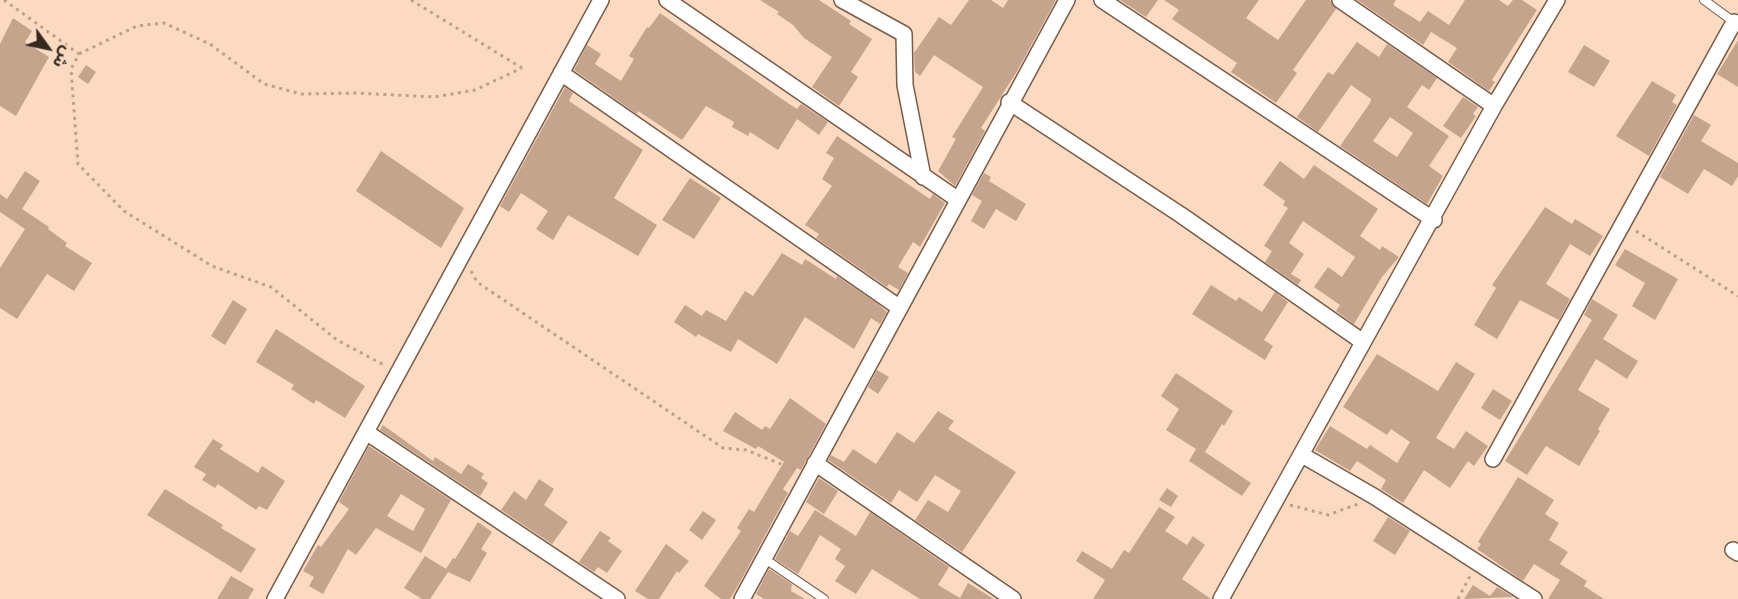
<!DOCTYPE html>
<meta charset="utf-8">
<style>
body{margin:0}
#map{position:relative;width:1738px;height:599px;overflow:hidden;background:#fcdac2;font-family:Lato,"Noto Sans Arabic",sans-serif}
canvas{display:block}
.north{position:absolute;left:18px;top:18px;width:60px;height:60px;-webkit-text-stroke:4px #fcdac2;paint-order:stroke;rotate:123deg;font-size:16px;font-weight:700;line-height:24px;text-align:center;color:#34281f}
.north::after{content:'';display:block;margin:auto;width:21px;height:27px;background:#34281f;clip-path:polygon(50% 0,100% 100%,50% 72%,0 100%)}
</style>
<div id="map">
<canvas width="1738" height="599"></canvas>
<div class="north">ش</div>
</div>
<script>
const ctx = document.querySelector('canvas').getContext('2d');
ctx.lineJoin = 'round';
function fillPath(path, color) { ctx.fillStyle = color; ctx.fill(path, 'evenodd'); }
const toPath = rows => new Path2D(rows.map(r => 'M' + r).join(''));
function trace(path, color, width, dash) { ctx.strokeStyle = color; ctx.lineWidth = width; ctx.lineCap = dash ? 'butt' : 'round'; ctx.setLineDash(dash || []); ctx.stroke(path); }
fillPath(toPath([
 [760,0,819,0,851,21,849,24,872,39,851,72,858,77,839,106,812,87,832,57,804,38,793,25,777,14,779,12],
 [969,0,991,0,1003,8,1008,0,1056,0,1016,73,981,128,985,131,955,186,938,171,956,139,952,137,983,87,934,55,920,76,915,72,914,53,939,17,951,25],
 [1120,0,1158,0,1146,17],
 [1164,0,1259,0,1246,18,1278,40,1306,0,1330,0,1336,9,1293,70,1297,73,1276,103,1231,72,1237,63,1172,19,1179,10],
 [1357,0,1396,0,1393,5,1420,22,1428,11,1449,25,1465,0,1499,0,1508,6,1513,0,1522,0,1537,10,1492,80,1495,82,1489,91,1448,62,1457,48,1431,32,1423,45],
 [660,13,776,95,797,109,801,104,828,122,819,135,797,119,778,150,750,132,748,136,732,127,734,122,706,106,682,140,638,111,637,114,574,70,587,45,601,54,595,64,621,81,634,59,629,56,647,27,649,28],
 [13,18,32,31,25,42,49,57,16,116,0,106,0,44],
 [1738,40,1738,87,1717,74],
 [1357,42,1379,57,1387,44,1437,78,1429,90,1422,85,1407,107,1449,136,1429,166,1443,176,1427,204,1340,146,1370,103,1371,99,1351,85,1318,132,1297,117,1328,72,1333,75],
 [1390,117,1413,133,1397,157,1373,141],
 [1584,45,1610,61,1594,87,1568,72],
 [86,65,96,72,88,84,78,77],
 [1652,81,1676,95,1672,102,1677,105,1649,156,1616,136],
 [565,87,573,93,569,101,643,150,614,198,657,225,638,256,568,215,553,240,536,229,548,211,521,193,509,212,500,206],
 [1463,97,1478,107,1473,114,1476,116,1461,138,1443,126],
 [1694,115,1711,125,1701,141,1738,163,1738,176,1732,186,1704,169,1688,194,1660,177],
 [837,136,930,199,933,194,945,203,920,247,913,242,898,267,908,273,899,290,889,284,887,287,816,238,819,234,805,225,832,186,822,179,834,158,826,153],
 [381,151,464,208,441,248,356,191],
 [1280,161,1304,179,1314,165,1378,209,1360,236,1380,250,1382,246,1399,257,1382,277,1354,324,1336,311,1340,305,1314,287,1328,267,1342,277,1355,257,1303,221,1289,243,1304,254,1291,274,1301,280,1298,285,1265,262,1272,251,1264,246,1288,208,1283,205,1285,201,1263,185],
 [25,171,40,181,22,209,49,227,48,229,67,243,65,246,92,263,74,291,47,274,17,319,0,308,0,268,25,229,0,212,0,194,7,199],
 [984,173,991,177,989,181,1026,204,1016,221,996,209,984,229,971,221,982,201,972,195],
 [690,178,721,198,694,239,662,220],
 [1545,207,1572,224,1575,219,1603,236,1590,256,1570,244,1546,284,1570,299,1559,320,1520,300,1497,339,1474,325,1496,288,1492,285],
 [1625,249,1678,279,1655,320,1632,306,1645,283,1615,265],
 [782,253,802,265,805,259,836,279,837,276,878,304,887,312,880,324,871,318,854,349,805,317,777,364,738,339,731,352,698,334,696,337,674,322,685,305,702,316,706,310,726,321,745,291,753,296],
 [1211,285,1236,301,1239,297,1262,312,1275,292,1288,302,1264,340,1273,346,1265,360,1192,314],
 [1592,299,1618,315,1603,339,1638,361,1627,379,1596,359,1578,390,1610,409,1598,429,1600,431,1579,466,1546,446,1527,475,1505,461,1592,320,1584,315],
 [233,300,247,309,225,345,211,336],
 [276,329,365,386,345,418,316,400,314,404,291,389,294,385,256,362],
 [1377,354,1438,391,1456,362,1475,374,1436,438,1454,449,1466,431,1488,446,1474,466,1468,461,1450,488,1424,470,1403,503,1381,489,1386,480,1357,461,1350,471,1315,450,1330,426,1367,449,1370,445,1397,463,1410,442,1391,429,1387,435,1343,407],
 [877,370,889,377,878,394,868,387],
 [1176,373,1233,411,1224,426,1222,424,1205,452,1251,483,1242,496,1189,461,1196,449,1166,430,1179,409,1161,396],
 [1493,389,1512,401,1500,420,1481,408],
 [790,398,826,424,801,470,797,468,783,489,788,493,739,584,730,599,721,599,704,586,741,531,737,528,749,509,754,512,784,462,758,446,756,449,723,431,735,412,762,430,765,426,770,429],
 [938,411,954,421,948,429,1016,472,962,552,915,520,928,500,948,512,961,491,935,475,917,502,899,490,891,503,828,460,831,455,844,462,853,449,876,464,897,432,914,443],
 [383,425,433,461,435,457,461,474,468,464,484,474,481,478,488,483,480,496,380,430],
 [213,439,223,445,220,449,258,473,262,466,285,481,267,510,259,506,256,510,218,484,215,488,202,480,206,474,194,467],
 [369,446,451,500,421,553,376,528,356,555,348,549,323,594,309,586,314,577,303,571,318,545,321,547,349,509,339,502],
 [401,494,425,509,413,531,387,516],
 [1518,477,1554,500,1545,514,1559,523,1549,540,1568,552,1560,564,1587,581,1584,586,1604,599,1548,599,1560,580,1534,564,1523,581,1477,549,1481,544,1478,542],
 [819,478,838,491,824,514,806,502],
 [539,479,554,489,544,505,568,522,552,544,501,510,514,491,526,500],
 [1167,488,1178,496,1171,507,1159,500],
 [165,489,223,525,221,528,256,549,241,573,147,515],
 [1159,507,1175,517,1165,531,1187,545,1193,536,1205,545,1182,579,1211,599,1093,599,1105,580,1076,561,1082,551,1112,569,1124,550,1129,553],
 [815,510,856,536,870,512,949,567,938,585,960,598,968,583,994,599,920,599,872,569,856,594,835,581,845,566,835,559,841,549,820,535,798,574,775,559,790,531,798,536],
 [703,511,716,520,702,540,689,530],
 [1388,517,1410,531,1395,555,1373,541],
 [478,522,492,532,481,549,487,553,470,582,448,572,430,599,422,599,404,588,425,556,446,569,453,558,455,559],
 [600,531,611,538,608,541,622,551,607,573,598,567,594,572,579,562],
 [666,544,689,561,679,573,677,571,659,599,648,599,635,591],
 [769,569,792,584,791,591,805,599,764,599,756,594],
 [231,576,254,589,248,599,217,599],
 [1473,585,1490,596,1497,587,1513,597,1464,599]
]), '#c4a48d');
const service = toPath([
 [1704,0,1734,22],
 [765,559,824,599]
]);
const minor = toPath([
 [667,0,957,199],
 [842,0,904,34,905,85,923,177],
 [1102,0,1434,220],
 [1340,0,1494,106],
 [561,73,900,308],
 [1009,102,1181,215,1363,342],
 [366,432,617,599],
 [1302,455,1375,497,1534,599],
 [1493,459,1734,22,1738,24],
 [815,463,1013,599],
 [1733,550,1738,553],
 [275,599,601,0],
 [742,599,1067,0],
 [1221,599,1494,106,1557,0]
]);
trace(service, '#795c48', 10);
trace(minor, '#795c48', 18);
trace(toPath([
 [4,0,79,54,71,69,78,164,124,211,212,266,271,287,337,340,386,366],
 [411,0,522,68],
 [79,54,137,26,164,23,210,44,264,84,301,94,356,93,434,97,475,90,522,68],
 [1636,231,1738,296],
 [471,271,477,282,723,448,746,450,796,470],
 [1290,505,1328,515,1358,504],
 [1458,599,1471,574]
]), '#bca18e', 3, [3, 4.5]);
trace(service, '#fff', 8);
trace(minor, '#fff', 15);
</script>
